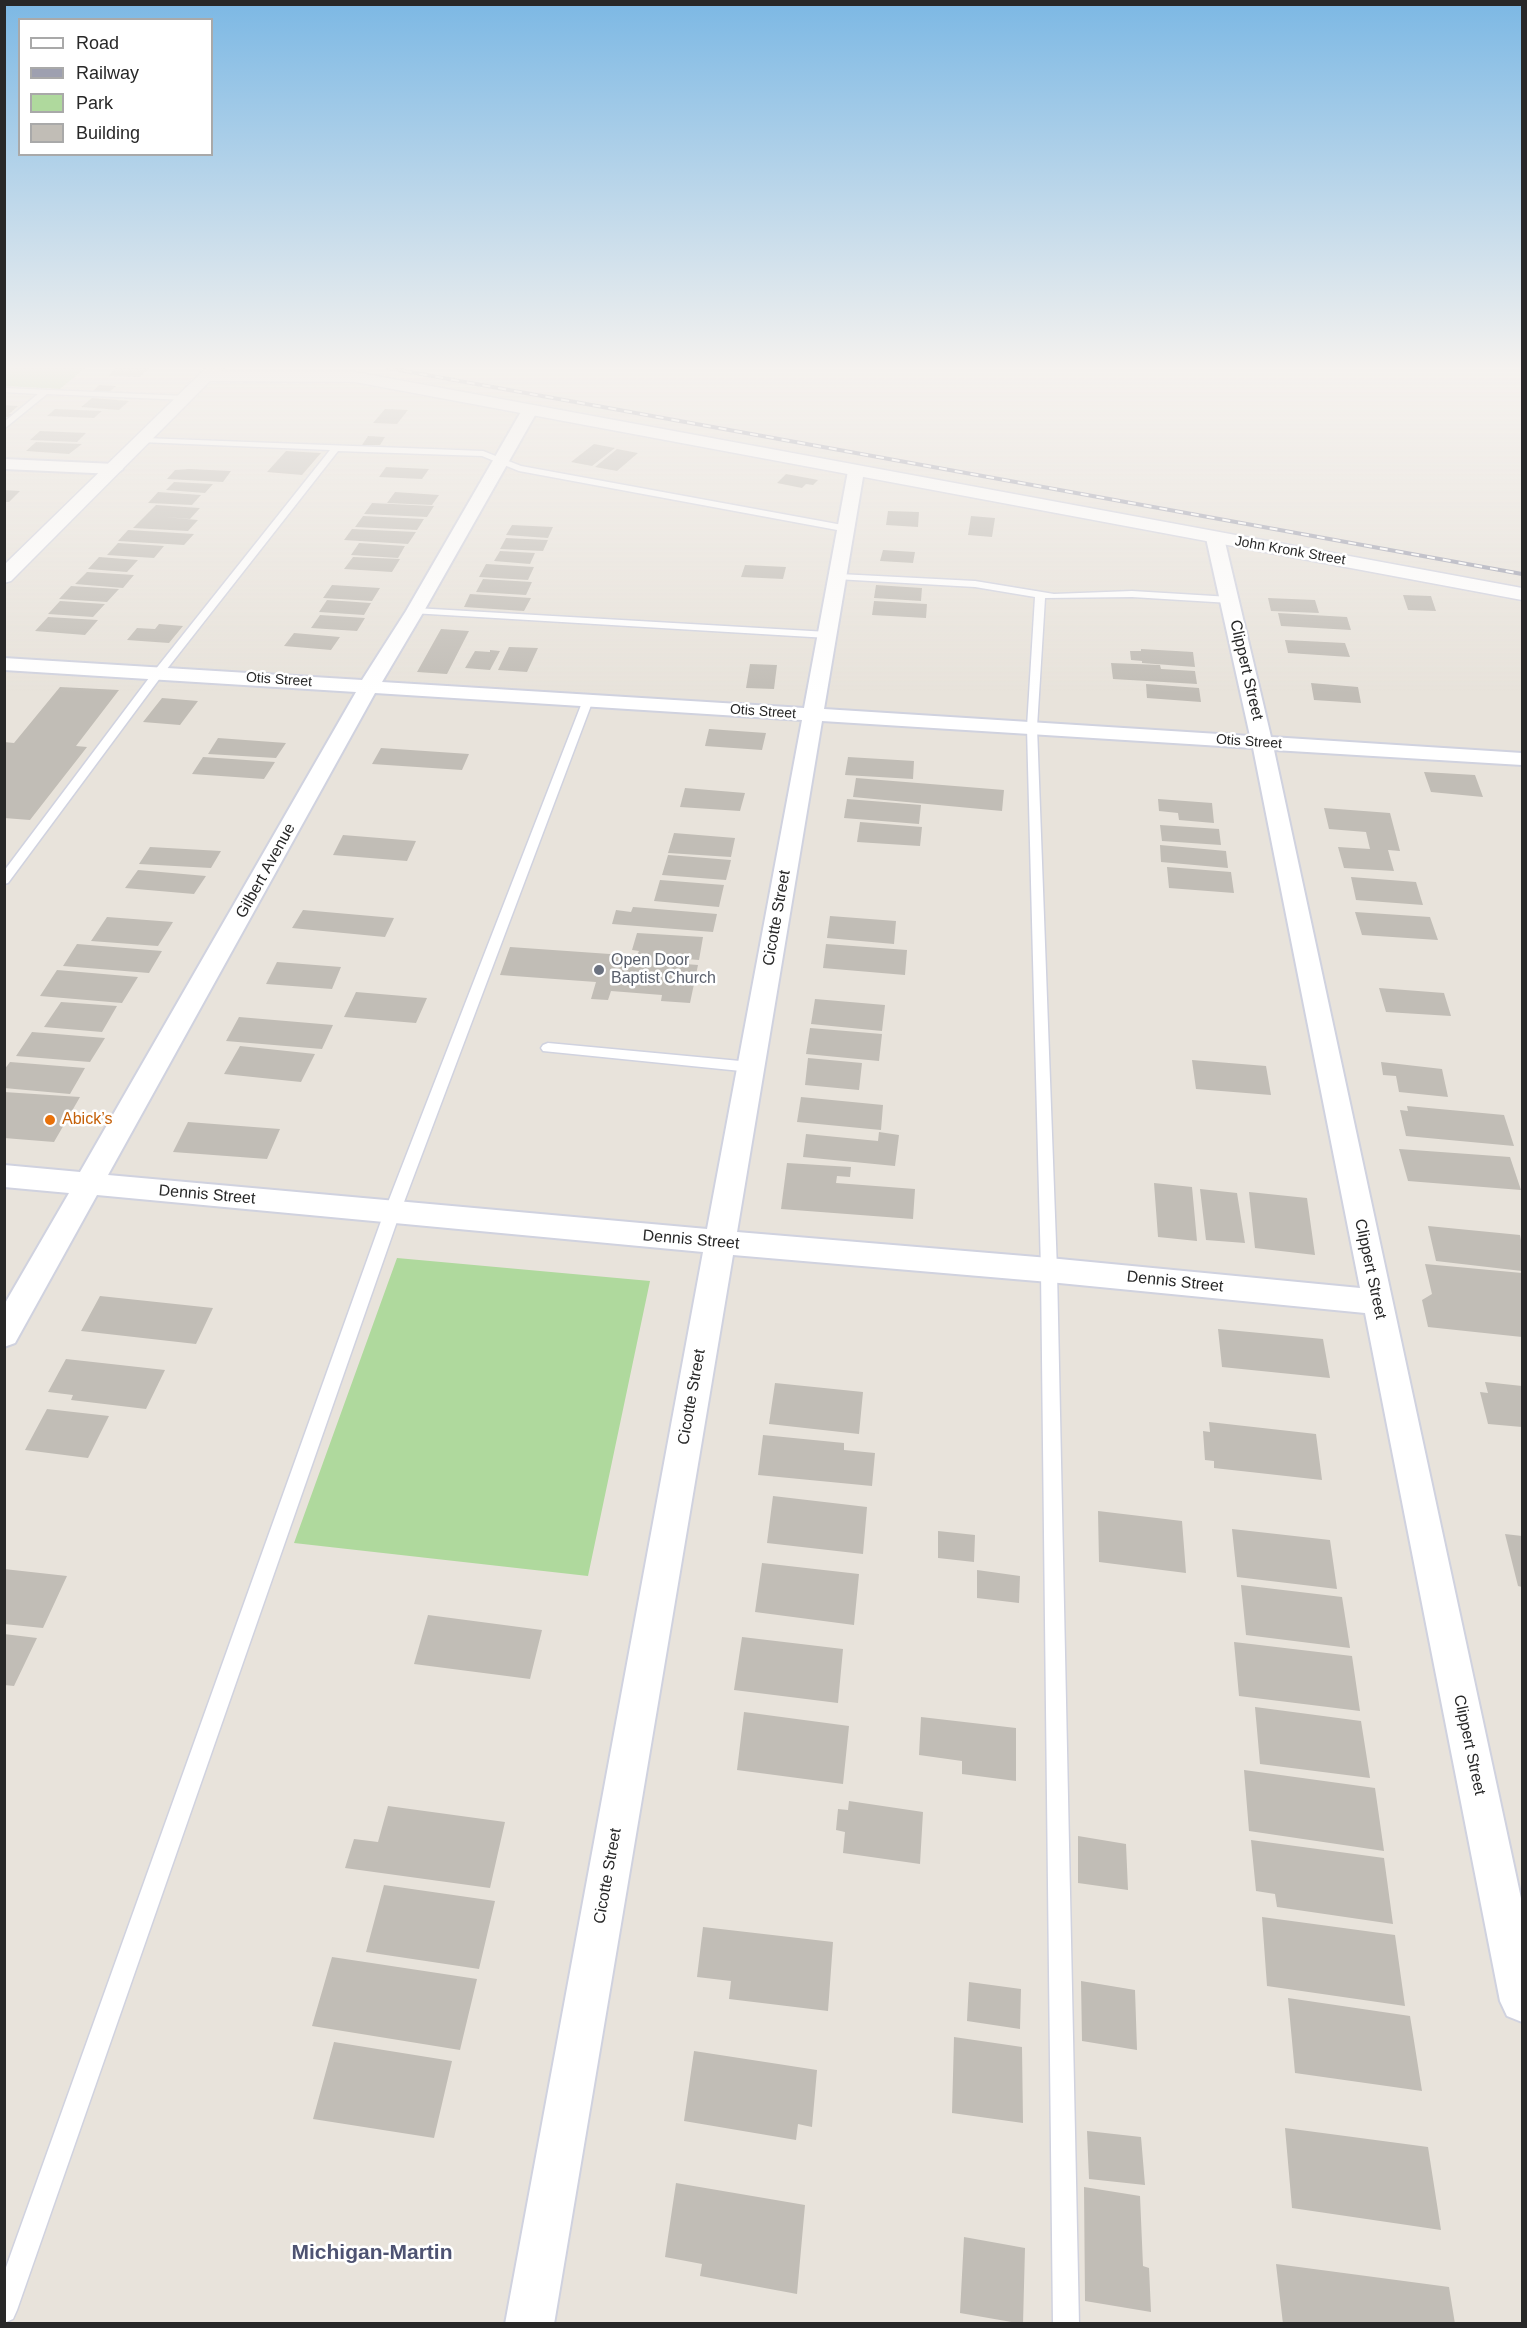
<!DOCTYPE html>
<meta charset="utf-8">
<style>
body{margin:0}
#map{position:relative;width:1527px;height:2328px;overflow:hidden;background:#e8e3db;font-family:Helvetica,sans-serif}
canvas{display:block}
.frame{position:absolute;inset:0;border:6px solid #282828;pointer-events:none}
.legend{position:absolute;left:18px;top:18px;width:195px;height:138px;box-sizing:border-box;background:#fff;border:2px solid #a9a9a9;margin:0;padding:8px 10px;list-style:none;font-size:18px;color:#282828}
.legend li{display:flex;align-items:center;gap:12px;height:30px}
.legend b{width:30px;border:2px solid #a9a9a9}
</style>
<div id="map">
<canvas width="1527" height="2328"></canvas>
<div class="frame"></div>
<ul class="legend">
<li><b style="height:8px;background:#fff"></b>Road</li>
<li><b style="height:8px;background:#9ea0b0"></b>Railway</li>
<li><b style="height:16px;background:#afd99d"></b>Park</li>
<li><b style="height:16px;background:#c1bdb6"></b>Building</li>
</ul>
</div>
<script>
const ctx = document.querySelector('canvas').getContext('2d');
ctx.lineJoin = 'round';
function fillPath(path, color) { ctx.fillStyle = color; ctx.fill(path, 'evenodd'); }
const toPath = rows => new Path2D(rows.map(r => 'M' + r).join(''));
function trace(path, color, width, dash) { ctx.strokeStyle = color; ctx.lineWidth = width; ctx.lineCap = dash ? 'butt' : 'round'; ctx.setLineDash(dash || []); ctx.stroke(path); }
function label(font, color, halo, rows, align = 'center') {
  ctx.font = font + ' Helvetica,sans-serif'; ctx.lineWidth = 5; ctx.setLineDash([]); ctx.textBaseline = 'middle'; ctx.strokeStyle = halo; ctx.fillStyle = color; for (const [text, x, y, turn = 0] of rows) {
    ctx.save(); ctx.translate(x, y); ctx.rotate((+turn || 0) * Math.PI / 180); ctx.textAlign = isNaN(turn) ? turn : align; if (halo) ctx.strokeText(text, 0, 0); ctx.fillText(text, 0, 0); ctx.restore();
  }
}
fillPath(toPath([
 [5,368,85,368,60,389,5,386],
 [397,1258,650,1281,588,1576,294,1543]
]), '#afd99d');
fillPath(toPath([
 [116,368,149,368,140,377,108,376],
 [99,385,116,386,109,392,92,392],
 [92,398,129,401,119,410,81,407],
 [4,405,18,406,9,414,12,414,9,417,4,417],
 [55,409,102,411,94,418,47,416],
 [385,409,408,410,397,424,373,423],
 [40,431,86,433,77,442,30,440],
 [368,436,385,437,380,445,362,445],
 [36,442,82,444,69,454,26,451],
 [594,444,615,448,592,466,571,462],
 [617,449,638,453,617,471,595,467],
 [286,451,321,453,302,475,267,472],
 [386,467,429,469,422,479,379,477],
 [189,469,231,471,223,482,167,479,175,470],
 [786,474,813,479,818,480,813,485,806,484,802,488,777,483],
 [174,482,213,484,205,493,166,490],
 [4,490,20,491,9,502,4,502],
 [158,492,201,495,192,505,148,503],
 [395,492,439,495,432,505,387,503],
 [372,503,434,506,427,517,364,514],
 [156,505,200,508,190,519,165,517,198,520,188,531,133,528],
 [888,511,919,512,918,527,886,525],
 [363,516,424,519,417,530,355,527],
 [971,516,995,518,992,537,968,535],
 [512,525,553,527,548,538,506,535],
 [352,529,416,532,408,544,344,540],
 [128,530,194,534,184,545,118,541],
 [506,538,548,540,543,551,500,549],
 [118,543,164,546,154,558,107,555],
 [359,543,405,546,398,558,351,555],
 [883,550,915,552,913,563,880,561],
 [500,551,535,553,530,564,494,561],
 [99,557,138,560,127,572,88,569],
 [353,557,400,559,392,572,344,569],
 [486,564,534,567,528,580,479,577],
 [745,565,786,567,783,579,741,577],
 [87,572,134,575,123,588,75,584],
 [483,579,532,582,526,595,476,592],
 [332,585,380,588,372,601,323,598],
 [876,585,922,588,921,601,874,598],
 [71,586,119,589,107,602,59,599],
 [470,594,531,598,524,611,464,607],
 [1403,595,1431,596,1436,611,1408,610],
 [1268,598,1315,600,1319,613,1271,611],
 [327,600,371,603,364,615,319,612],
 [60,601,105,604,93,617,48,614],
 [874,601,927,604,926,618,872,615],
 [1278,613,1347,617,1351,630,1281,626],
 [320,615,365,618,357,631,311,628],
 [48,617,98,620,85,635,35,631],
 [159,624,183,626,169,643,127,640,137,628,155,629],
 [441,629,469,631,447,674,417,672],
 [294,633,340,637,331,650,284,646],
 [1285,640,1345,643,1350,657,1288,653],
 [509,647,538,648,527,672,498,670],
 [1141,649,1193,652,1195,667,1142,663,1142,661,1131,660,1130,651,1141,651],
 [490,650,500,651,490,670,465,668,475,651,490,652],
 [1111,663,1160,665,1161,669,1195,671,1197,684,1113,679],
 [750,664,777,665,774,689,746,688],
 [1311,683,1358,687,1361,703,1314,700],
 [1146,684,1199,688,1201,702,1147,698],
 [60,687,119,690,76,746,87,747,30,820,4,818,4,742,14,743],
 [162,698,198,701,180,725,143,722],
 [709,729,766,733,762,750,705,746],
 [218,738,286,743,276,758,208,754],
 [381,748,469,754,462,770,372,764],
 [203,757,275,762,264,779,192,774],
 [848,757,914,761,913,779,845,775],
 [1424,772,1475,775,1483,797,1431,792],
 [856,778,1004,790,1002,811,853,797],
 [685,788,745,793,740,811,680,807],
 [847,799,921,805,919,824,844,818],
 [1158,799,1212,803,1214,823,1179,820,1178,813,1159,811],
 [1324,808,1390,813,1400,851,1388,850,1394,871,1344,868,1338,847,1370,849,1366,832,1329,829],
 [860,822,922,827,920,846,857,842],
 [1160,825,1219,829,1221,845,1162,841],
 [674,833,735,838,731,857,668,853],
 [343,835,416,841,407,861,333,855],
 [1160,845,1226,851,1228,868,1161,862],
 [150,847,221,851,211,868,139,864],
 [668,855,731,860,726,880,662,875],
 [1167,867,1231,872,1234,893,1169,888],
 [138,870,206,876,194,894,125,888],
 [1351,877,1416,882,1423,905,1356,900],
 [660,880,724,885,719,907,654,901],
 [633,907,717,914,713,932,612,924,616,910,631,912],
 [303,910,394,918,385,937,292,928],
 [1355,912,1430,917,1438,940,1362,935],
 [830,916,896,921,894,944,827,938],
 [107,917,173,922,158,946,91,941],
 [637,933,703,937,699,960,661,957,660,962,698,965,690,1003,661,1001,662,995,611,991,608,1000,591,999,596,982,500,975,510,947,624,955,623,961,647,963,648,956,637,955,639,951,632,950],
 [77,944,162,951,149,973,63,966],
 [826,944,907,950,905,975,823,968],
 [277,962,341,967,332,989,266,984],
 [57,970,138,977,122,1003,40,996],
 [1379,988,1444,993,1451,1016,1386,1012],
 [356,992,427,998,416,1023,344,1017],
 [815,999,885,1005,882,1031,811,1024],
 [61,1002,117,1006,102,1032,44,1027],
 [239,1017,333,1025,322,1049,226,1041],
 [810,1028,882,1034,879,1061,806,1054],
 [32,1032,105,1038,90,1062,16,1056],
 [240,1046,315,1054,301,1082,224,1074],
 [808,1058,862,1063,859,1090,805,1085],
 [1192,1060,1266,1066,1271,1095,1196,1089],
 [10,1062,85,1068,70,1094,4,1088,4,1070],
 [1381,1062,1442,1069,1448,1097,1399,1092,1396,1076,1383,1075],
 [4,1092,80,1097,54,1142,4,1138],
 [801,1097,883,1105,881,1130,797,1122],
 [1407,1106,1504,1115,1514,1146,1406,1136,1400,1110,1408,1111],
 [188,1122,280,1129,267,1159,173,1152],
 [879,1132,899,1135,895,1166,803,1157,806,1134,878,1141],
 [1399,1149,1510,1157,1521,1190,1408,1181],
 [787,1163,851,1167,850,1177,837,1176,836,1183,915,1189,913,1219,781,1209],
 [1154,1183,1192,1187,1197,1241,1158,1237],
 [1200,1189,1237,1193,1245,1243,1206,1240],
 [1249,1192,1307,1198,1315,1255,1255,1248],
 [1428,1226,1520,1235,1522,1246,1522,1271,1436,1261],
 [1425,1264,1522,1273,1522,1337,1428,1327,1422,1300,1432,1294],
 [100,1296,213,1308,196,1344,81,1331],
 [1218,1329,1323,1339,1330,1378,1222,1367],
 [66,1359,165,1370,146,1409,71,1400,73,1395,48,1392],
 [1485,1382,1522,1386,1522,1427,1488,1424,1480,1392,1488,1393],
 [775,1383,863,1392,859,1434,769,1424],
 [47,1409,109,1416,88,1458,25,1450],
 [1209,1422,1316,1434,1322,1480,1214,1468,1214,1461,1205,1460,1203,1431,1210,1432],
 [763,1435,844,1443,844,1450,875,1453,872,1486,758,1475],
 [773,1496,867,1507,863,1554,767,1543],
 [1098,1511,1182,1521,1186,1573,1099,1562],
 [1232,1529,1330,1540,1337,1589,1237,1577],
 [938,1531,975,1535,974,1562,938,1558],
 [1505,1534,1522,1536,1522,1587,1518,1586],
 [762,1563,859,1574,854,1625,755,1612],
 [4,1569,67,1576,43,1628,4,1624],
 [977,1570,1020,1576,1019,1603,977,1598],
 [1241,1585,1342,1597,1350,1648,1246,1635],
 [428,1615,542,1630,530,1679,414,1664],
 [4,1634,37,1638,14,1686,4,1685],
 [742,1637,843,1649,838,1703,734,1690],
 [1234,1642,1352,1656,1360,1711,1239,1696],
 [1255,1707,1361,1721,1370,1778,1260,1764],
 [744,1712,849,1726,843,1784,737,1770],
 [921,1717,1016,1728,1016,1781,962,1774,962,1761,919,1755],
 [1244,1770,1375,1788,1384,1851,1249,1831],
 [849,1801,923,1812,920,1864,843,1853,845,1832,836,1830,838,1809,848,1810],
 [388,1806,505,1822,490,1888,345,1868,354,1839,378,1842],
 [1078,1836,1126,1844,1128,1890,1078,1883],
 [1251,1840,1384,1858,1393,1924,1277,1907,1275,1894,1256,1891],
 [384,1885,495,1901,479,1969,366,1952],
 [1262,1917,1395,1935,1405,2006,1267,1986],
 [703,1927,833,1942,828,2011,729,1999,731,1981,697,1977],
 [332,1957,477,1979,460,2050,312,2026],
 [1081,1981,1135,1990,1137,2050,1082,2041],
 [969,1982,1021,1989,1020,2029,967,2021],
 [1288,1998,1410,2016,1422,2091,1295,2073],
 [954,2037,1022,2047,1023,2123,952,2113],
 [334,2042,452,2061,434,2138,313,2119],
 [694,2051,817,2070,812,2127,798,2124,796,2140,684,2121],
 [1285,2128,1428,2147,1441,2230,1292,2208],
 [1087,2131,1141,2137,1145,2185,1089,2179],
 [676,2183,805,2205,797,2294,700,2276,702,2264,665,2257],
 [1084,2187,1140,2196,1143,2266,1149,2268,1151,2312,1085,2301],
 [964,2237,1025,2248,1023,2324,960,2313],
 [1276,2264,1449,2287,1455,2324,1283,2324]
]), '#c1bdb6');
const service = toPath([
 [4,388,186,396,190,398,186,400,47,394,4,429,4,422,38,394,4,392,4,388],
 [144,438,483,451,521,466,848,526,853,529,848,532,519,471,482,456,338,451,163,674,8,883,4,884,4,871,155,670,330,450,141,442,140,440,144,438],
 [839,574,975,581,1054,594,1132,591,1230,597,1235,600,1230,603,1132,597,1045,598,1037,727,1057,1270,1079,2324,1053,2324,1041,1270,1027,727,1035,597,975,587,836,579,834,577,839,574],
 [415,608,828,632,833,635,828,638,412,613,410,611,415,608],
 [588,697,593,700,401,1210,17,2310,13,2319,4,2323,4,2273,385,1210,583,700,588,697],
 [548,1043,751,1062,758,1067,751,1072,543,1051,541,1048,543,1045,548,1043]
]);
const minor = toPath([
 [530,405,538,410,424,611,382,682,804,708,848,471,856,466,864,471,824,709,1250,736,1206,538,1209,534,1215,533,1221,534,1224,538,1271,737,1522,753,1522,765,1274,750,1522,1903,1522,2022,1507,2016,1500,2001,1365,1313,1049,1282,733,1255,554,2324,505,2324,703,1252,97,1195,15,1343,4,1347,4,1305,69,1193,4,1187,4,1165,80,1172,356,692,4,670,4,658,362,680,406,611,522,410,530,405],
 [375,693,802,720,707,1229,108,1175,375,693],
 [822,721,1253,748,1360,1288,1049,1258,737,1232,822,721],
 [4,459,115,464,123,469,115,474,4,469,4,459]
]);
const tertiary = toPath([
 [206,372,355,372,1522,588,1522,600,355,382,200,381,198,377,200,373,206,372]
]);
const secondary = toPath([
 [206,368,223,368,11,581,4,583,4,565,206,368]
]);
trace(service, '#d0d2df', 3);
trace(minor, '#d0d2df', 4);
trace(tertiary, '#d0d2df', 3);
trace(secondary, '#d0d2df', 3);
fillPath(service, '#fff');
fillPath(minor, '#fff');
fillPath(tertiary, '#fff');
fillPath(secondary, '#fff');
const rail = toPath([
 [388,368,1522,574]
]);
trace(rail, '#9ea0b0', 4);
trace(rail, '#fff', 2, [8]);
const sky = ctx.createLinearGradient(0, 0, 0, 694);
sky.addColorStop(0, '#7cb8e4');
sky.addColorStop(0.53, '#f5f2ef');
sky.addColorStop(1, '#f5f2ef00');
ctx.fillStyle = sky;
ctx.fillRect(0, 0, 1527, 694);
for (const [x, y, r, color] of [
 [599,970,6,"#6b7280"],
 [50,1120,6,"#e8710a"]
]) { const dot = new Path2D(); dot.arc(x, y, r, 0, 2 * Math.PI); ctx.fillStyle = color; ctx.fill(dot); trace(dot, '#fff', 2); }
label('14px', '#282828', '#fff', [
 ["John Kronk Street",1290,551,10],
 ["Otis Street",279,680,4],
 ["Otis Street",763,712,4],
 ["Otis Street",1249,742,4]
]);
label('16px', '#282828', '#fff', [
 ["Clippert Street",1246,670,77],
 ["Gilbert Avenue",266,871,-61],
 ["Cicotte Street",777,918,-80],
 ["Dennis Street",207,1195,5],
 ["Dennis Street",691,1240,5],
 ["Clippert Street",1370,1269,78],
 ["Dennis Street",1175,1282,6],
 ["Cicotte Street",692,1397,-80],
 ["Clippert Street",1469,1745,78],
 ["Cicotte Street",608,1876,-80]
]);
label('16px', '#5b616d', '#fff', [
 ["Open Door",611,961],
 ["Baptist Church",611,979]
], 'left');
label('16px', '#c56008', '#fff', [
 ["Abick’s",62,1120]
], 'left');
label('bold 21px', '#4e5372', '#fff', [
 ["Michigan-Martin",372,2253]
]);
</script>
